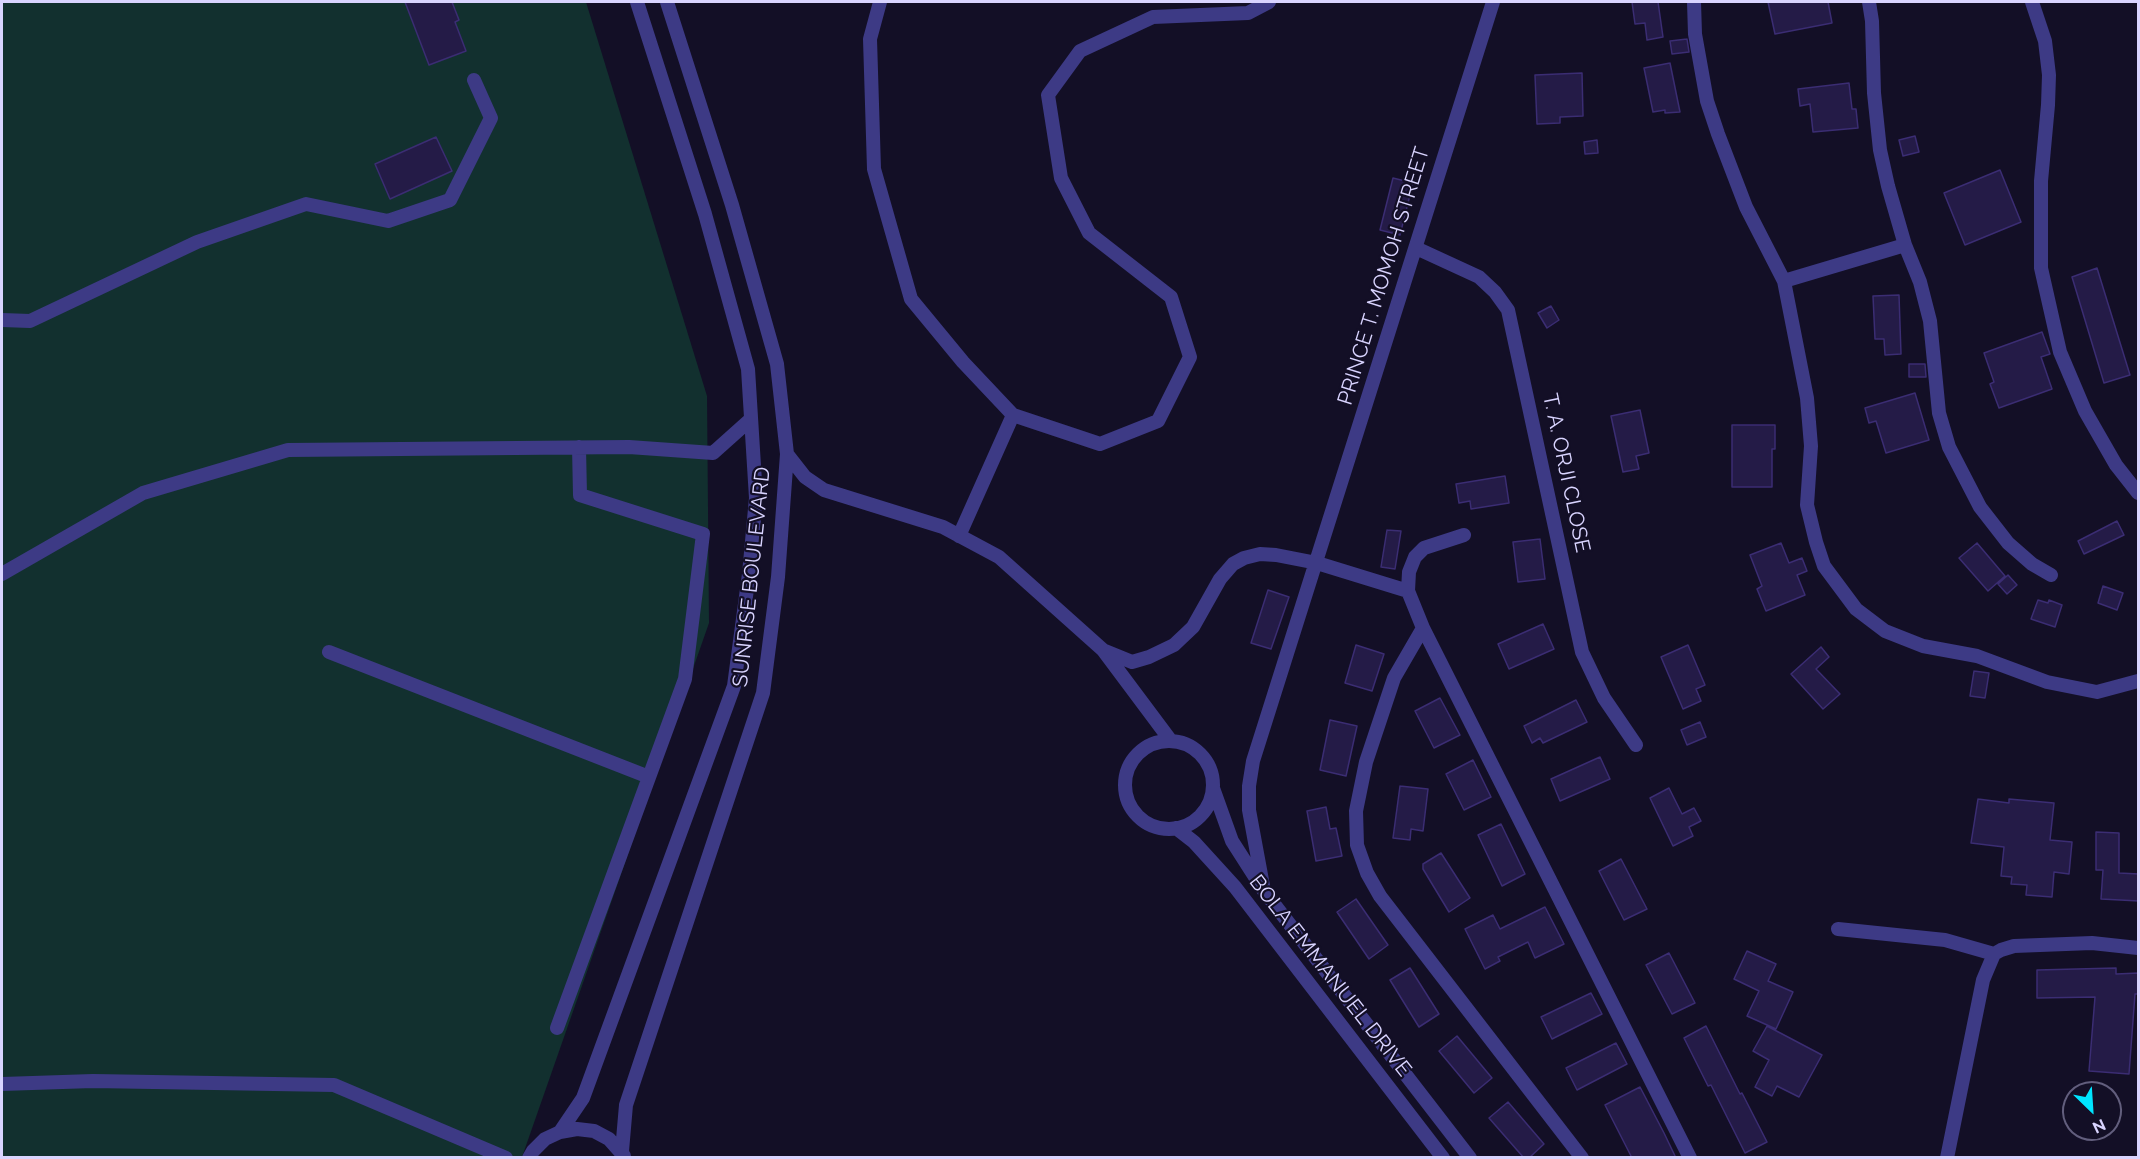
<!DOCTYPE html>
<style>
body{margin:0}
#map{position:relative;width:2140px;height:1159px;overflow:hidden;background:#130f26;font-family:Raleway,sans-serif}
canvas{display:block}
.frame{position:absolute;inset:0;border:3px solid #d9d4ff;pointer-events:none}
.north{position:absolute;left:2062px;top:1081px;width:60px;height:60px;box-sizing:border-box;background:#130f26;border:2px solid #625e7d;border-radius:50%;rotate:155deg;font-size:16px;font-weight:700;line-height:24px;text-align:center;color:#d9d4ff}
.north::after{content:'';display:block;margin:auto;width:21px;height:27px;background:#00e5ff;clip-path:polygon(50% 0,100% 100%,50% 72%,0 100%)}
</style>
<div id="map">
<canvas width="2140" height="1159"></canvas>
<div class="frame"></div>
<div class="north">N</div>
</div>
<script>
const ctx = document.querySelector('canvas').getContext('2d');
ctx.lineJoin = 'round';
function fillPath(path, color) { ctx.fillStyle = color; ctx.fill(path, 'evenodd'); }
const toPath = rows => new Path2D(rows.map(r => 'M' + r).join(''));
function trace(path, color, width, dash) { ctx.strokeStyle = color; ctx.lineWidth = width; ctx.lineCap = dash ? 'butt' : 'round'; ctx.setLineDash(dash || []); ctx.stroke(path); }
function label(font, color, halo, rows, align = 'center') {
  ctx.font = font + ' Raleway,sans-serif'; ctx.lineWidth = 4.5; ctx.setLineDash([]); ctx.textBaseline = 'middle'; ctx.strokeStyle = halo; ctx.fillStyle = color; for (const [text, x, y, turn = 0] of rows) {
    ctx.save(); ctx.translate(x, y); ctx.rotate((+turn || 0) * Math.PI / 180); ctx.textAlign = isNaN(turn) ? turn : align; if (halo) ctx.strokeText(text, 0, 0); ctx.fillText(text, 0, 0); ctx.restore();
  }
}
fillPath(toPath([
 [2,2,586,2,707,396,709,623,522,1157,2,1158]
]), '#12302f');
const building = toPath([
 [405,2,452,2,459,20,455,22,466,51,429,65,405,2],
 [1632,2,1658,2,1663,37,1647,40,1645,23,1635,24,1632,2],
 [1768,2,1828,2,1832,23,1775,34,1768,2],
 [1687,39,1689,52,1672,54,1670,41,1687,39],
 [1670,63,1680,112,1665,113,1665,110,1653,112,1644,68,1670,63],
 [1582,73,1583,116,1560,117,1560,123,1537,124,1535,75,1582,73],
 [1849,83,1852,109,1856,109,1858,128,1813,132,1810,104,1800,106,1798,89,1849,83],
 [1915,136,1919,152,1903,156,1899,140,1915,136],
 [436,137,452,171,390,199,375,164,436,137],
 [1597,140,1598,153,1585,154,1584,142,1597,140],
 [2000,170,2021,222,1965,245,1944,193,2000,170],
 [1393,178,1413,183,1400,235,1380,230,1393,178],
 [2097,268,2130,375,2104,383,2072,277,2097,268],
 [1899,295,1901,354,1885,355,1884,339,1875,339,1873,296,1899,295],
 [1551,306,1559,320,1547,328,1538,313,1551,306],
 [2042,332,2050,354,2041,357,2052,389,1999,408,1990,384,1994,382,1984,353,2042,332],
 [1909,364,1925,364,1926,377,1909,377,1909,364],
 [1915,393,1929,440,1886,453,1876,421,1869,423,1865,408,1915,393],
 [1640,410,1649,453,1636,456,1639,469,1623,472,1611,416,1640,410],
 [1732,425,1775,425,1775,449,1772,449,1772,487,1732,487,1732,425],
 [1505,476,1509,503,1471,509,1470,501,1459,503,1456,484,1505,476],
 [2117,521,2124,535,2084,554,2078,541,2117,521],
 [1387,530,1401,531,1395,569,1381,567,1387,530],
 [1540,539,1545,579,1518,582,1513,542,1540,539],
 [1781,543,1789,563,1802,558,1807,571,1797,575,1805,595,1766,611,1757,589,1762,586,1750,555,1781,543],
 [1977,543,2005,576,1988,591,1959,558,1977,543],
 [2008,575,2017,585,2007,594,1998,584,2008,575],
 [2103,586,2123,593,2117,610,2098,603,2103,586],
 [1268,590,1289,597,1271,649,1251,643,1268,590],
 [2038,600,2048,603,2049,600,2062,605,2055,627,2031,619,2038,600],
 [1543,624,1554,649,1509,669,1498,644,1543,624],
 [1356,645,1384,654,1372,691,1345,683,1356,645],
 [1688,645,1705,685,1696,689,1701,701,1683,709,1661,657,1688,645],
 [1821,647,1829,657,1816,669,1840,694,1823,709,1791,674,1821,647],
 [1974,671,1989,673,1985,698,1970,696,1974,671],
 [1440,698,1460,735,1434,748,1415,711,1440,698],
 [1576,700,1587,722,1543,743,1540,738,1532,743,1524,726,1576,700],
 [1330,720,1357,726,1346,776,1320,770,1330,720],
 [1700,722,1706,737,1687,745,1681,730,1700,722],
 [1600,757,1610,779,1560,801,1551,779,1600,757],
 [1473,760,1491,797,1464,810,1446,774,1473,760],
 [1400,786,1428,789,1423,831,1411,829,1410,840,1393,838,1400,786],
 [1669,788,1682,814,1694,808,1701,821,1689,827,1693,836,1673,846,1650,798,1669,788],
 [1978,799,2009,803,2009,799,2054,803,2050,840,2072,842,2069,874,2054,872,2052,897,2026,895,2027,885,2011,884,2012,877,2001,876,2004,847,1971,843,1978,799],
 [1326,807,1330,829,1336,828,1342,856,1316,861,1307,811,1326,807],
 [1501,824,1525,874,1502,886,1478,835,1501,824],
 [2096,832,2119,833,2119,873,2139,874,2139,901,2101,899,2103,870,2096,870,2096,832],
 [1441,853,1470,898,1449,912,1423,869,1423,864,1441,853],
 [1621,859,1647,909,1624,920,1599,871,1621,859],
 [1356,899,1388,945,1369,959,1337,912,1356,899],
 [1545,907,1564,944,1535,958,1528,942,1498,957,1500,961,1485,969,1465,929,1493,915,1500,929,1545,907],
 [1747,951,1776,964,1768,981,1793,992,1776,1029,1747,1016,1759,991,1734,979,1747,951],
 [1669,953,1695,1003,1672,1014,1646,965,1669,953],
 [1410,968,1439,1014,1419,1027,1390,980,1410,968],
 [2116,968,2116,974,2139,973,2139,994,2135,994,2129,1074,2089,1071,2095,997,2037,998,2037,970,2116,968],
 [1591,993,1602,1014,1552,1039,1541,1017,1591,993],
 [1706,1026,1740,1094,1742,1093,1767,1142,1745,1153,1711,1085,1708,1086,1684,1038,1706,1026],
 [1767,1026,1822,1055,1799,1097,1777,1086,1772,1096,1755,1087,1769,1060,1753,1051,1767,1026],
 [1457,1036,1492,1078,1474,1093,1439,1051,1457,1036],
 [1616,1043,1627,1064,1577,1090,1566,1068,1616,1043],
 [1640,1087,1664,1133,1676,1158,1632,1158,1605,1105,1640,1087],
 [1508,1102,1544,1144,1529,1158,1524,1158,1489,1118,1508,1102]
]);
fillPath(building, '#241b47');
trace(building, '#3b2d73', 1.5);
trace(toPath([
 [880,2,870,39,874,169,911,299,963,362,1013,415,1100,444,1158,421,1190,357,1171,297,1089,233,1061,178,1048,95,1080,51,1153,17,1248,13,1269,2],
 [1694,2,1695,34,1707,101,1718,134,1746,207,1784,281,1807,398,1811,446,1807,505,1816,542,1824,566,1856,609,1885,631,1923,646,1977,656,2047,682,2097,692,2138,681],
 [1869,2,1872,21,1874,93,1880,150,1888,186,1905,245,1920,282,1930,321,1939,413,1949,447,1980,507,2008,543,2032,564,2051,575],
 [2032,2,2045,41,2049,75,2048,105,2041,181,2041,268,2060,352,2085,411,2116,465,2138,493],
 [1416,248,1479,277,1495,292,1508,310,1582,652,1604,698,1636,745],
 [1784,281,1905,245],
 [2,320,30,321,197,242,306,204,388,221,450,200,491,118,474,80],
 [787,454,805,477,824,490,943,527,999,557,1103,650,1171,741],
 [1464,535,1424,548,1415,557,1409,572,1408,591,1423,628,1690,1158],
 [959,536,1013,415],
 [2,574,143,493,288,450,629,447,713,453,751,419],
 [1423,628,1394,678,1366,762,1356,811,1357,845,1367,873,1380,896,1582,1158],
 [1105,651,1132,662,1149,657,1174,645,1193,627,1220,579,1233,564,1244,558,1260,554,1276,555,1317,563,1408,591],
 [329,652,649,777],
 '1125 785a44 44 0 1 1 88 0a44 44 0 1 1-88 0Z',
 [1213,788,1232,841,1264,891,1470,1158],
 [1176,828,1194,842,1235,887,1443,1158],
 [1264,891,1249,810,1249,786,1253,761,1493,2],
 [1838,929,1945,940,1994,954],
 [557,1028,685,679,703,534,580,495,579,447],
 [2,1084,93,1081,334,1085,506,1158],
 [560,1132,583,1098,734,686,749,574,756,498,748,369,705,214,637,2],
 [622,1151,626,1105,763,693,778,577,787,454,777,364,732,205,667,2],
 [529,1158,533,1151,545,1139,560,1132,577,1129,594,1131,609,1139,624,1156],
 [1947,1158,1983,980,1994,954,2001,950,2014,946,2092,943,2138,948]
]), '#3d3a85', 14);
label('21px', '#d9d4ff', '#130f26', [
 ["PRINCE T. MOMOH STREET",1384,276,-73],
 ["T. A. ORJI CLOSE",1566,473,78],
 ["SUNRISE BOULEVARD",752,577,-84],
 ["BOLA EMMANUEL DRIVE",1330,976,52]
]);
</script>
